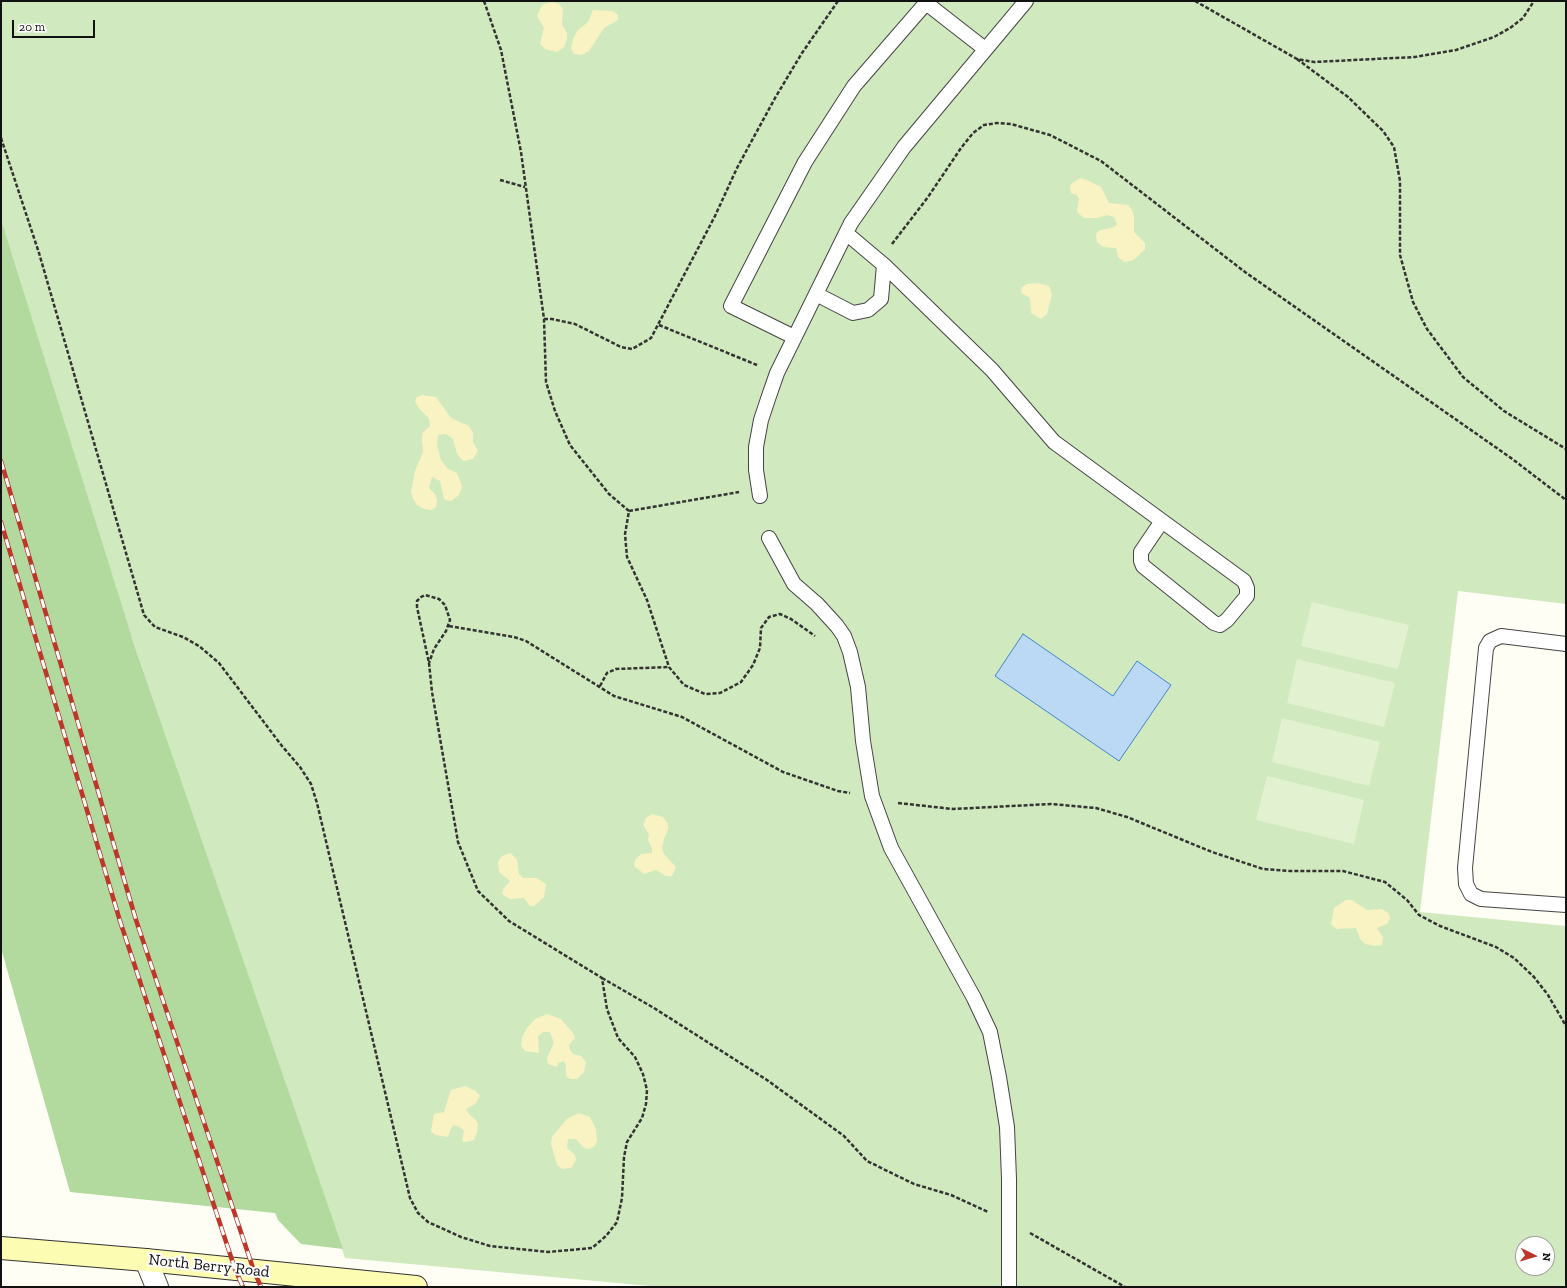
<!DOCTYPE html>
<style>
body{margin:0}
#map{position:relative;width:1567px;height:1288px;overflow:hidden;background:#fffef5;font-family:"Zilla Slab",serif}
canvas{display:block}
.frame{position:absolute;inset:0;border:2px solid #111;pointer-events:none}
.north{position:absolute;left:1515px;top:1236px;width:40px;height:40px;box-sizing:border-box;background:#fff;border:1px solid #a0a0a0;border-radius:50%;rotate:95deg;font-size:11px;font-weight:700;line-height:16px;text-align:center;color:#111}
.north::after{content:'';display:block;margin:auto;width:14px;height:18px;background:#be352c;clip-path:polygon(50% 0,100% 100%,50% 72%,0 100%)}
.scale{position:absolute;left:12px;top:20px;width:83px;height:18px;box-sizing:border-box;border:2px solid #111;border-top:0;padding-left:5px;font-size:12px;line-height:14px;white-space:nowrap;color:#111;-webkit-text-stroke:3px #fff;paint-order:stroke}
</style>
<div id="map">
<canvas width="1567" height="1288"></canvas>
<div class="frame"></div>
<div class="north">N</div>
<div class="scale">20 m</div>
</div>
<script>
const ctx = document.querySelector('canvas').getContext('2d');
ctx.lineJoin = 'round';
function fillPath(path, color) { ctx.fillStyle = color; ctx.fill(path, 'evenodd'); }
const toPath = rows => new Path2D(rows.map(r => 'M' + r).join(''));
function trace(path, color, width, dash) { ctx.strokeStyle = color; ctx.lineWidth = width; ctx.lineCap = dash ? 'butt' : 'round'; ctx.setLineDash(dash || []); ctx.stroke(path); }
function label(font, color, halo, rows, align = 'center') {
  ctx.font = font + ' "Zilla Slab",serif'; ctx.lineWidth = 4; ctx.setLineDash([]); ctx.textBaseline = 'middle'; ctx.strokeStyle = halo; ctx.fillStyle = color; for (const [text, x, y, turn = 0] of rows) {
    ctx.save(); ctx.translate(x, y); ctx.rotate((+turn || 0) * Math.PI / 180); ctx.textAlign = isNaN(turn) ? turn : align; if (halo) ctx.strokeText(text, 0, 0); ctx.fillText(text, 0, 0); ctx.restore();
  }
}
fillPath(toPath([
 [1,1,1566,1,1566,604,1458,591,1420,912,1566,926,1566,1287,661,1287,345,1258,128,626,1,219],
 [1523,1244,1547,1244,1547,1268,1523,1268]
]), '#d0e9be');
fillPath(toPath([
 [1,219,134,644,343,1249,301,1244,278,1220,275,1213,70,1192,1,948]
]), '#b2da9e');
fillPath(toPath([
 [552,2,559,4,563,9,562,24,567,33,567,39,564,47,557,52,545,49,540,44,544,28,537,16,542,5],
 [593,10,613,11,618,15,618,20,604,28,589,51,582,55,574,54,571,49,573,39,578,30,588,22],
 [1080,178,1089,181,1101,187,1109,203,1128,205,1132,210,1134,217,1134,232,1145,243,1145,249,1134,260,1124,262,1118,257,1116,248,1103,247,1097,242,1096,235,1098,231,1114,227,1117,224,1114,217,1107,215,1098,218,1084,218,1077,212,1079,199,1077,195,1071,193,1070,188,1071,184],
 [1038,283,1049,286,1052,294,1047,314,1041,319,1031,313,1030,298,1021,293,1022,287,1027,284],
 [422,395,436,397,451,418,469,426,473,433,473,442,478,451,473,459,463,461,457,454,453,439,446,434,438,435,437,445,441,460,448,469,457,473,462,486,459,495,451,501,446,500,444,499,440,481,432,477,429,488,435,494,437,500,436,507,432,510,424,509,417,505,413,499,411,491,415,471,423,452,422,438,423,432,430,426,429,419,418,407,415,401,417,397],
 [652,814,663,817,668,824,668,829,664,839,662,848,664,854,676,867,672,876,666,876,656,870,644,874,634,866,635,860,641,854,652,853,652,848,648,840,649,834,643,825,646,818],
 [510,853,517,859,519,874,523,878,537,878,546,884,544,897,534,906,530,906,524,898,510,899,502,894,503,889,510,881,499,872,498,862,502,856],
 [1346,900,1352,900,1367,910,1382,909,1389,914,1390,918,1387,924,1377,928,1383,937,1382,945,1375,946,1365,944,1360,939,1356,928,1336,929,1331,924,1334,908],
 [547,1014,561,1019,573,1033,575,1038,569,1045,570,1050,573,1054,581,1056,586,1062,584,1072,577,1079,570,1079,566,1076,566,1066,564,1061,558,1063,557,1067,548,1064,547,1058,554,1043,550,1032,544,1032,538,1036,539,1053,525,1051,521,1046,522,1038,527,1028,535,1019],
 [465,1086,476,1091,480,1096,475,1104,466,1109,469,1114,476,1120,478,1123,477,1132,474,1140,465,1142,462,1141,464,1131,460,1127,454,1125,451,1128,448,1137,435,1135,431,1131,434,1114,444,1112,451,1090],
 [579,1113,590,1117,596,1129,597,1141,595,1146,589,1149,584,1148,576,1139,568,1139,567,1148,575,1155,576,1160,571,1168,562,1169,557,1165,551,1144,552,1137,567,1119]
]), '#f9f3c3');
fillPath(toPath([
 [1312,602,1409,625,1398,669,1301,646],
 [1297,659,1395,683,1384,727,1287,703],
 [1282,718,1380,742,1369,786,1272,762],
 [1267,776,1364,800,1354,844,1256,820]
]), '#e2f1d0');
const water = toPath([
 [1023,634,1113,696,1137,661,1171,685,1119,761,995,676,1023,634]
]);
fillPath(water, '#bbd9f5');
trace(water, '#4485ca', 1);
const service = toPath([
 [846,233,884,265,992,370,1054,442,1244,581,1247,588,1247,596,1227,620,1220,625,1214,623,1143,566,1141,561,1141,552,1162,521],
 [816,294,853,313,868,310,881,299,884,265],
 [794,337,731,306,805,162,854,86,926,3,985,49],
 [760,496,756,470,756,447,761,420,769,396,777,373,851,223,904,147,1026,1],
 [769,538,794,584,817,604,837,626,844,636,850,652,858,687,863,741,872,796,891,848,974,998,990,1032,999,1077,1007,1127,1009,1179,1009,1287],
 [1566,644,1501,636,1490,641,1486,648,1465,868,1466,884,1471,894,1481,899,1566,905]
]);
const minor = toPath([
 [146,1260,157,1287]
]);
const secondary = toPath([
 [1,1248,146,1260,416,1287]
]);
trace(service, '#444', 16);
trace(minor, '#444', 24);
trace(secondary, '#333', 24);
trace(toPath([
 [484,1,501,50,521,152,544,319,546,382,555,411,570,445,609,494,629,511,625,534,627,557,647,600,669,667,684,685,705,694,720,693,741,682,753,665,760,648,761,628,769,617,780,614,791,619,815,636],
 [1195,1,1297,59,1314,62,1415,57,1456,50,1494,37,1510,28,1523,18,1534,1],
 [1297,59,1348,97,1383,131,1394,147,1400,181,1400,255,1413,302,1427,329,1463,377,1504,411,1566,449],
 [1,138,39,253,144,615,155,627,183,637,199,646,219,663,282,746,300,767,311,784,317,803,410,1198,418,1213,428,1222,461,1237,490,1246,548,1252,592,1248,606,1236,617,1222,622,1198,624,1157,627,1142,642,1118,646,1104,647,1090,643,1074,635,1057,618,1038,607,1009,602,978,509,921,478,891,458,842,432,692,429,663,417,607,417,601,421,597,425,595,439,599,445,605,450,620,446,631,434,649,429,663],
 [500,180,525,187],
 [892,244,928,197,961,148,973,133,984,125,997,123,1011,124,1050,135,1101,161,1245,272,1511,458,1566,500],
 [544,319,552,319,575,324,621,347,632,349,651,338,715,216,737,168,775,98,802,53,838,1],
 [659,325,757,365],
 [629,511,739,492],
 [449,626,514,637,526,641,614,696,682,717,783,772,838,791,850,793],
 [600,686,607,673,616,669,669,667],
 [898,803,953,809,1051,804,1096,808,1127,817,1212,852,1263,869,1290,871,1343,871,1385,882,1407,900,1419,915,1440,926,1496,947,1514,958,1534,977,1548,995,1566,1026],
 [602,978,654,1008,767,1080,844,1136,867,1161,914,1184,951,1195,988,1212],
 [1030,1233,1125,1287]
]), '#333', 2.5, [4, 2]);
trace(service, '#fff', 14);
trace(minor, '#fff', 22);
trace(secondary, '#fcfcb3', 22);
const rail = toPath([
 [1,461,136,920,254,1271,261,1287],
 [1,522,120,921,235,1269,243,1287]
]);
trace(rail, '#be352c', 4.5);
trace(rail, '#fff', 3, [9]);
label('16px', '#111', '#fff', [
 ["North Berry Road",209,1266,6]
]);
</script>
